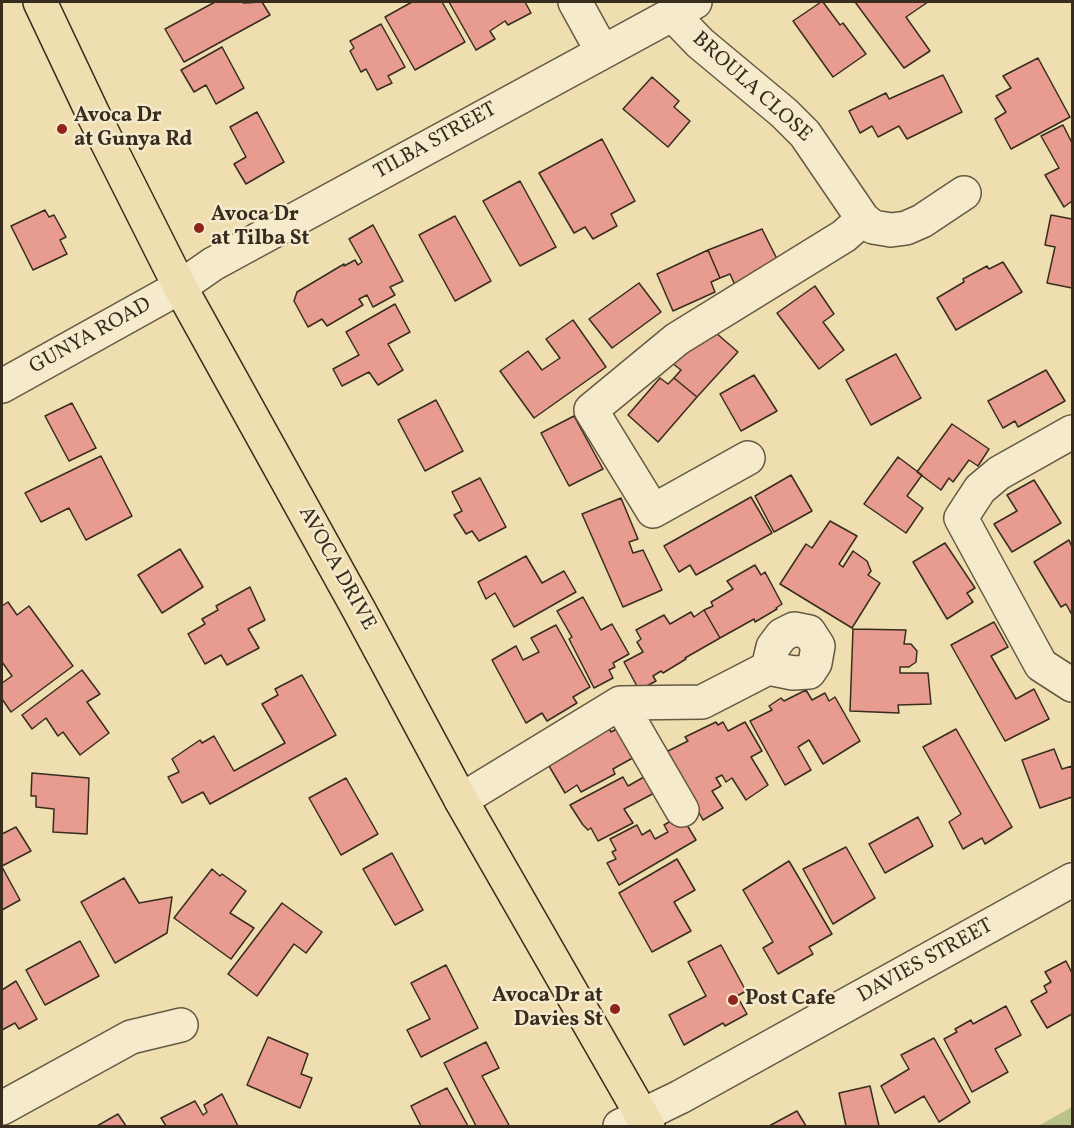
<!DOCTYPE html>
<style>
body{margin:0}
#map{position:relative;width:1074px;height:1128px;overflow:hidden;background:#efdfb0;font-family:Vollkorn,serif}
canvas{display:block}
.frame{position:absolute;inset:0;border:3px solid #382c1f;pointer-events:none}
</style>
<div id="map">
<canvas width="1074" height="1128"></canvas>
<div class="frame"></div>
</div>
<script>
const ctx = document.querySelector('canvas').getContext('2d');
ctx.lineJoin = 'round';
function fillPath(path, color) { ctx.fillStyle = color; ctx.fill(path, 'evenodd'); }
const toPath = rows => new Path2D(rows.map(r => 'M' + r).join(''));
function trace(path, color, width, dash) { ctx.strokeStyle = color; ctx.lineWidth = width; ctx.lineCap = dash ? 'butt' : 'round'; ctx.setLineDash(dash || []); ctx.stroke(path); }
function label(font, color, halo, rows, align = 'center') {
  ctx.font = font + ' Vollkorn,serif'; ctx.lineWidth = 5; ctx.setLineDash([]); ctx.textBaseline = 'middle'; ctx.strokeStyle = halo; ctx.fillStyle = color; for (const [text, x, y, turn = 0] of rows) {
    ctx.save(); ctx.translate(x, y); ctx.rotate((+turn || 0) * Math.PI / 180); ctx.textAlign = isNaN(turn) ? turn : align; if (halo) ctx.strokeText(text, 0, 0); ctx.fillText(text, 0, 0); ctx.restore();
  }
}
fillPath(toPath([
 [1072,1107,1072,1126,1038,1126]
]), '#bbc18a');
const building = toPath([
 [215,2,242,2,244,3,262,2,270,15,184,62,165,29,215,2],
 [412,2,442,2,465,42,415,70,385,17,412,2],
 [449,2,525,2,531,13,508,25,505,21,490,31,495,39,476,50,449,2],
 [821,2,823,2,840,25,843,23,866,54,833,77,793,21,821,2],
 [855,2,928,2,906,17,930,51,904,68,855,2],
 [381,24,405,67,388,76,392,83,377,90,366,69,361,72,350,51,354,48,350,41,381,24],
 [222,47,244,88,216,104,206,85,194,92,181,70,222,47],
 [1038,58,1070,117,1011,149,995,119,1006,112,996,96,1011,88,1003,76,1038,58],
 [943,75,962,112,907,139,899,126,878,137,872,126,860,133,849,111,886,93,889,99,943,75],
 [652,77,679,101,674,107,690,121,668,147,623,109,652,77],
 [257,112,284,162,246,184,234,164,246,157,230,127,257,112],
 [1063,125,1072,143,1072,201,1064,207,1045,175,1059,168,1041,136,1063,125],
 [602,139,635,201,611,214,617,226,593,239,585,227,574,233,539,173,602,139],
 [520,181,556,247,520,266,483,201,520,181],
 [45,210,49,217,54,215,66,237,60,240,67,254,33,270,11,226,45,210],
 [1051,215,1072,219,1072,288,1047,283,1055,247,1045,245,1051,215],
 [455,216,491,281,455,301,419,235,455,216],
 [373,225,403,281,390,287,395,295,373,307,367,295,359,299,363,305,327,326,322,319,308,327,294,301,297,292,344,264,344,266,355,260,358,265,362,262,349,239,373,225],
 [762,229,780,265,735,285,730,274,720,278,708,250,762,229],
 [708,250,720,278,711,282,715,292,673,311,657,274,708,250],
 [1003,262,1022,292,956,330,937,298,964,282,963,279,987,266,989,269,1003,262],
 [639,283,661,312,612,348,589,319,639,283],
 [815,286,834,314,823,322,844,350,819,369,777,313,815,286],
 [395,304,410,332,388,344,403,370,378,385,369,372,342,386,333,369,359,355,346,332,395,304],
 [573,320,606,367,534,418,500,371,528,351,542,370,560,358,546,339,573,320],
 [708,326,738,352,697,397,674,378,681,370,672,363,708,326],
 [896,354,921,398,871,425,846,380,896,354],
 [1046,370,1065,401,1018,427,1015,421,1003,428,988,401,1046,370],
 [754,375,777,411,741,431,720,394,754,375],
 [660,378,668,384,674,378,697,397,658,442,628,415,660,378],
 [436,400,463,451,425,471,398,420,436,400],
 [72,403,96,448,69,461,45,416,72,403],
 [574,416,603,469,569,486,541,433,574,416],
 [952,424,989,449,978,466,969,460,953,482,949,478,941,490,917,472,952,424],
 [101,456,132,516,86,540,69,508,41,522,25,493,101,456],
 [898,457,922,475,907,496,923,508,906,533,864,504,898,457],
 [791,475,812,511,774,532,755,496,791,475],
 [480,478,506,527,479,541,472,531,466,534,454,515,462,511,452,492,480,478],
 [1034,480,1061,523,1012,552,994,524,1017,511,1007,495,1034,480],
 [751,497,772,533,696,575,690,565,679,572,664,546,751,497],
 [621,498,638,539,629,542,633,553,643,550,662,590,623,607,582,514,621,498],
 [830,521,857,536,839,564,843,567,853,551,867,561,871,571,868,575,880,583,852,628,780,584,806,544,812,548,830,521],
 [1069,540,1072,547,1072,615,1066,604,1061,607,1034,562,1069,540],
 [945,543,975,588,967,593,973,602,947,619,913,562,945,543],
 [180,549,203,587,162,613,138,575,180,549],
 [526,556,542,583,564,571,576,592,514,627,495,593,486,599,478,582,526,556],
 [755,565,761,575,765,572,782,604,776,608,777,609,755,622,754,619,720,638,704,610,713,606,711,602,733,589,727,581,755,565],
 [250,587,265,620,248,629,259,648,227,665,221,655,205,664,188,634,205,624,202,619,218,610,216,606,250,587],
 [583,597,601,630,612,624,629,654,613,663,615,667,609,670,613,678,594,688,569,639,572,637,557,611,583,597],
 [8,602,17,615,29,606,73,666,11,712,2,699,2,683,12,676,2,662,2,606,8,602],
 [704,610,720,638,685,658,686,659,663,673,661,671,653,676,656,681,639,690,624,662,643,652,637,642,641,639,636,630,664,615,670,624,691,612,694,617,704,610],
 [994,622,1008,647,991,656,1016,699,1034,689,1049,719,1005,741,951,645,994,622],
 [556,625,590,687,573,697,577,703,547,721,542,713,526,723,492,660,516,646,523,660,539,652,531,638,556,625],
 [853,629,906,630,904,644,911,644,917,651,916,662,909,667,900,667,900,673,928,673,931,704,898,705,899,713,850,711,853,629],
 [82,670,100,694,87,702,109,733,80,755,63,732,58,736,46,718,32,729,22,715,82,670],
 [302,675,336,735,210,804,203,792,182,803,168,777,179,772,172,759,200,740,202,743,214,736,234,771,285,743,262,704,278,695,275,689,302,675],
 [806,690,812,700,825,693,829,701,835,697,860,741,823,764,809,740,798,747,811,770,785,785,750,721,772,710,769,706,781,698,784,701,806,690],
 [716,722,718,725,723,722,728,731,745,722,762,751,751,757,768,785,746,800,732,778,726,782,722,775,716,778,721,786,712,791,723,808,703,820,666,752,688,741,685,737,716,722],
 [622,726,638,755,613,769,615,774,581,792,577,785,565,793,549,766,593,739,591,736,608,727,611,732,622,726],
 [956,729,1012,827,985,844,982,838,963,849,949,822,961,814,923,747,956,729],
 [1054,749,1062,769,1072,766,1072,797,1040,808,1022,760,1054,749],
 [32,773,89,778,87,834,53,832,54,809,36,807,36,796,31,796,32,773],
 [651,773,660,790,624,809,633,823,598,841,591,828,588,830,583,825,570,805,623,777,628,786,651,773],
 [346,778,378,834,341,855,309,798,346,778],
 [681,815,696,840,619,885,607,863,616,859,612,852,616,850,610,839,637,825,642,835,650,830,655,839,668,832,664,825,681,815],
 [918,817,933,846,885,873,869,844,918,817],
 [16,827,31,851,2,866,2,834,16,827],
 [846,847,875,898,833,924,803,869,846,847],
 [392,853,423,910,395,925,363,869,392,853],
 [677,859,695,890,674,902,691,931,652,952,619,893,677,859],
 [789,861,832,934,809,947,813,954,778,974,763,948,773,942,743,890,789,861],
 [2,867,20,900,2,910,2,867],
 [212,869,220,876,222,874,246,891,230,913,254,928,231,959,174,918,212,869],
 [124,878,139,903,172,897,167,933,115,963,81,902,124,878],
 [282,903,322,932,306,953,294,944,257,996,228,974,282,903],
 [80,941,99,976,45,1005,26,970,80,941],
 [721,945,746,991,737,996,747,1014,725,1026,723,1023,684,1045,669,1015,706,996,688,962,721,945],
 [1066,961,1072,973,1072,1014,1047,1028,1031,1001,1047,992,1044,986,1051,982,1045,972,1066,961],
 [446,965,478,1028,421,1057,407,1030,430,1019,411,983,446,965],
 [16,981,37,1019,19,1029,15,1023,2,1030,2,990,16,981],
 [1006,1006,1021,1035,995,1049,1008,1072,972,1092,944,1039,957,1032,955,1029,971,1020,973,1024,1006,1006],
 [268,1037,308,1054,301,1074,312,1078,300,1108,247,1085,268,1037],
 [934,1038,970,1102,939,1122,924,1096,895,1113,881,1086,909,1069,901,1055,934,1038],
 [486,1042,499,1068,482,1076,509,1125,506,1126,476,1126,444,1063,486,1042],
 [870,1086,879,1126,846,1126,839,1093,870,1086],
 [447,1088,468,1126,421,1126,411,1106,447,1088],
 [222,1094,238,1126,166,1126,161,1118,195,1101,203,1115,207,1112,204,1105,222,1094],
 [797,1111,806,1126,769,1126,797,1111],
 [118,1114,126,1126,97,1126,118,1114]
]);
fillPath(building, '#e79c8f');
trace(building, '#382c1f', 1.5);
const minor = toPath([
 [575,2,602,51],
 [672,14,700,43,784,113,805,134,863,219,873,227,891,230,906,228,922,221,964,193],
 [2,386,180,287,213,264,695,2],
 [1072,432,999,473,980,489,961,518,1041,665,1072,685],
 [748,458,653,511,591,410,677,339,844,236,863,219],
 [620,703,682,810],
 [461,800,620,703,702,702,768,668,793,673,809,672,815,663,818,646,809,632,794,629,782,635,773,647,768,668],
 [2,1108,131,1037,181,1025],
 [620,1126,680,1097,1072,880]
]);
const major = toPath([
 [40,2,93,114,180,287,359,610,461,800,648,1126]
]);
trace(minor, '#665943', 36);
trace(major, '#382c1f', 36);
trace(minor, '#f5eacc', 33);
trace(major, '#efdfb0', 33);
for (const [x, y, r, color] of [
 [62,129,6,"#8f2418"],
 [199,228,6,"#8f2418"],
 [733,1000,6,"#8f2418"],
 [615,1009,6,"#8f2418"]
]) { const dot = new Path2D(); dot.arc(x, y, r, 0, 2 * Math.PI); ctx.fillStyle = color; ctx.fill(dot); trace(dot, '#f5eacc', 2); }
label('21px', '#382c1f', '#f5eacc', [
 ["BROULA CLOSE",751,88,42],
 ["TILBA STREET",436,142,-29],
 ["GUNYA ROAD",91,337,-29],
 ["AVOCA DRIVE",336,569,61],
 ["DAVIES STREET",926,962,-29]
]);
label('bold 21px', '#382c1f', '#f5eacc', [
 ["Avoca Dr",74,117],
 ["at Gunya Rd",74,141],
 ["Avoca Dr",211,216],
 ["at Tilba St",211,240],
 ["Avoca Dr at",603,997,"right"],
 ["Davies St",603,1021,"right"],
 ["Post Cafe",745,1000]
], 'left');
</script>
